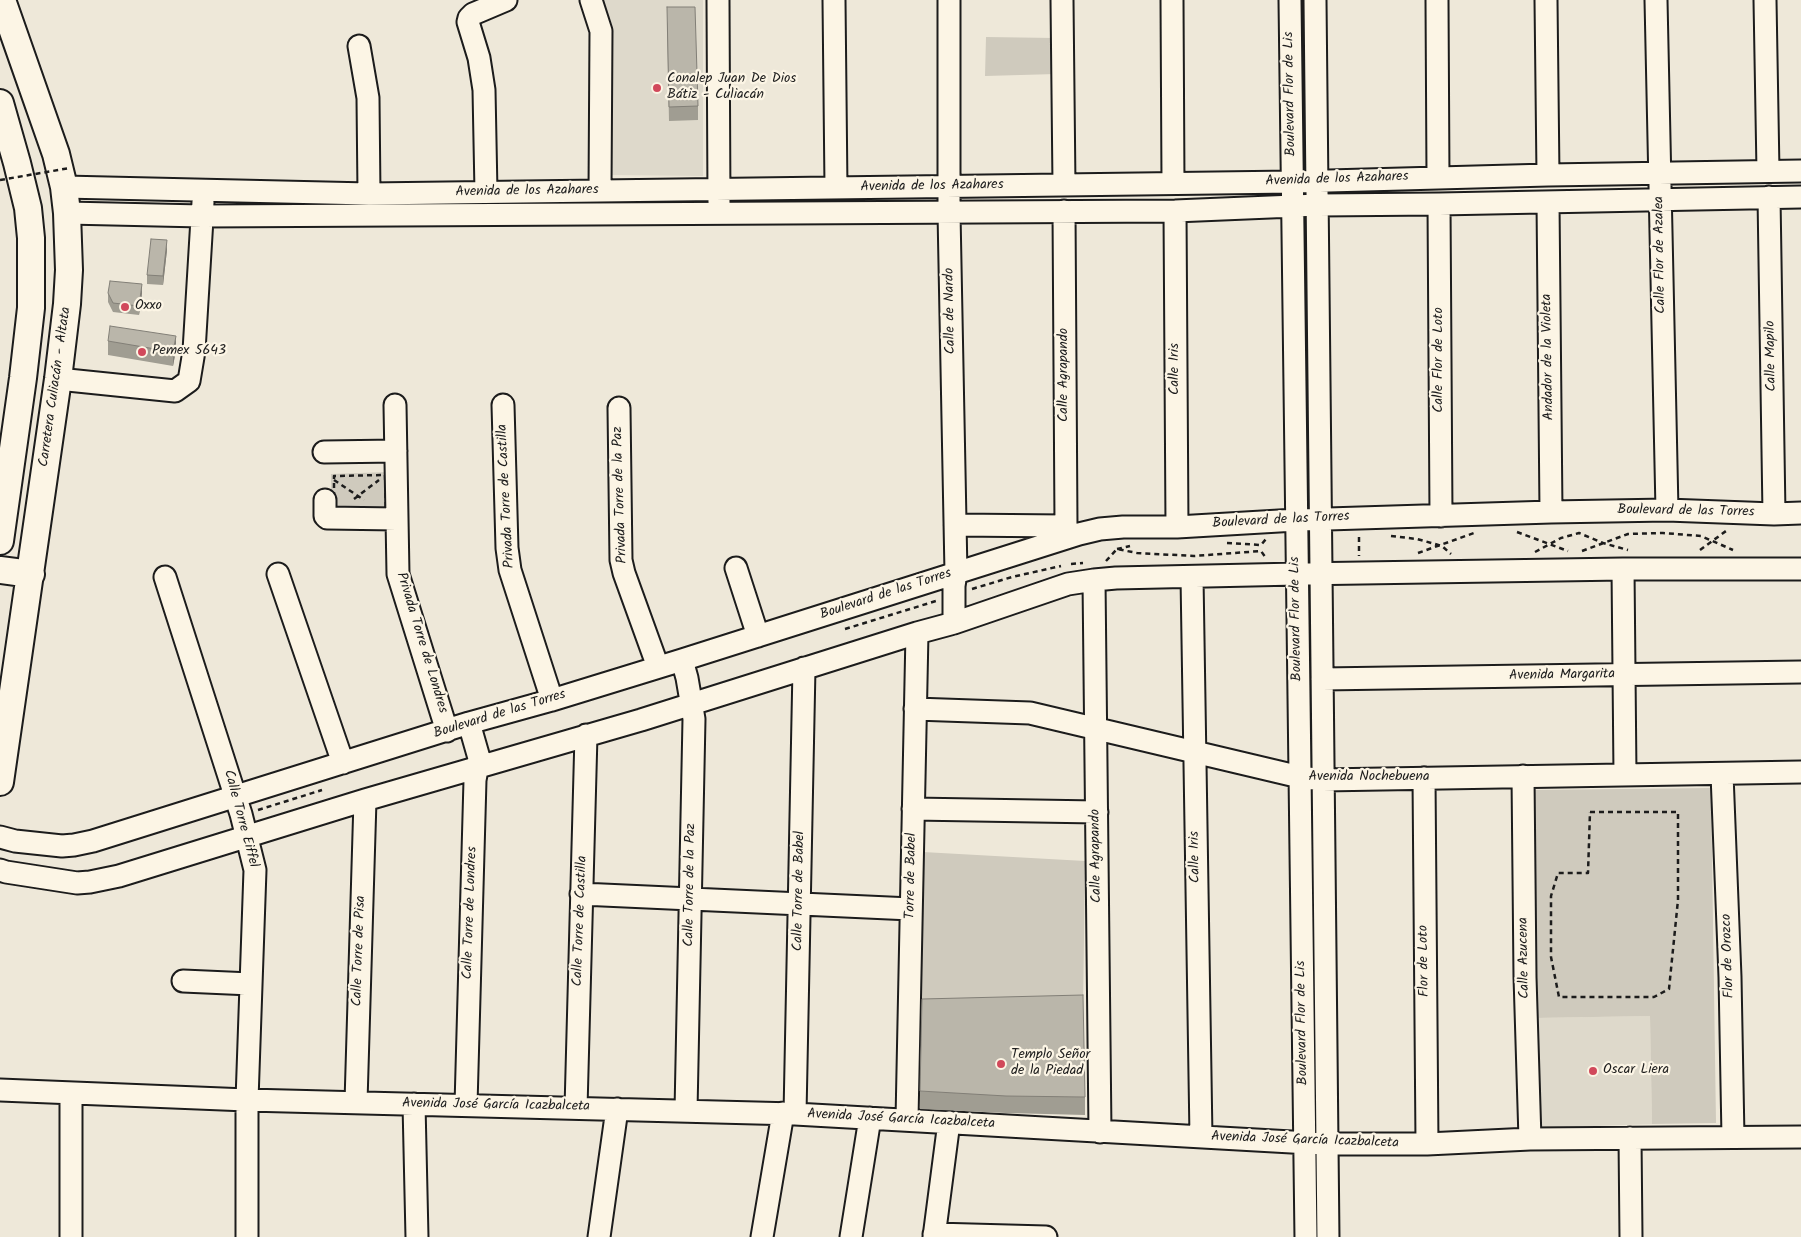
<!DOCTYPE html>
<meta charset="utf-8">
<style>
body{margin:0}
canvas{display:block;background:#eee8d9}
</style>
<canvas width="1801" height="1237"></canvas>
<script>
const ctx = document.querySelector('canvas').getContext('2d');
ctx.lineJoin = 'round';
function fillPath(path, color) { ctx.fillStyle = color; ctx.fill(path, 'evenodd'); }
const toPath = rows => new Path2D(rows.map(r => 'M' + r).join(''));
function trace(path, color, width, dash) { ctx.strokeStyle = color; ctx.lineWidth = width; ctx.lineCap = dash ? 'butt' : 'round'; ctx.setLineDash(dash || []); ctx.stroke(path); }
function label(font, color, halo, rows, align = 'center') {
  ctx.font = font + ' Kalam,sans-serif'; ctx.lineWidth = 4.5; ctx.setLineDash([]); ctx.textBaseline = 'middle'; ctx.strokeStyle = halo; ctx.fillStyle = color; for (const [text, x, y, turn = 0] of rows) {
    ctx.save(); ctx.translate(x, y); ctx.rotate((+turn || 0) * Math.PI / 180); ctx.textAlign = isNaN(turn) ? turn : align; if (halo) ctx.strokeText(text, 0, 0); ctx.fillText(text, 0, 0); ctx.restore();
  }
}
fillPath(toPath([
 [597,0,703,0,703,176,611,175,610,31],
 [1650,1016,1652,1124,1537,1128,1534,1018]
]), '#ded9cb');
fillPath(toPath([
 [986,37,1055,38,1056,74,985,76],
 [389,472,388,516,331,516,331,474],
 [1711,788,1716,1123,1652,1124,1650,1016,1534,1018,1530,790],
 [923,852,1085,861,1083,1013,920,1017]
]), '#cfcabd');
const minor = toPath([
 [591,0,601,31,600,191],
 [718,0,719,202],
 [834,0,836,188],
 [949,0,949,213,956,573,954,586,954,623],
 [1062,0,1064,185],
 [1172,0,1173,183],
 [1290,0,1306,1237],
 [1315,0,1328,1237],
 [1437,0,1438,177],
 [1546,0,1548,175],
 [1656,0,1667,510],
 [1765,0,1768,171],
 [359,46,368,98,369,194],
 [64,187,369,194,1292,182,1548,175,1801,171],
 [486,192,484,90,479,58,468,22,469,18,473,14,506,0],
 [1769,197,1774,514],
 [1548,202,1551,512],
 [1439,204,1441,516],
 [1064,211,1066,526,1065,538],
 [1175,211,1177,527],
 [67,213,202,216,1175,211,1318,205,1439,204,1801,197],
 [58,379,175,391,189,381,194,351,203,202],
 [395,405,398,574,447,731],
 [503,405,507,548,510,570,552,700],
 [619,408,621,560,624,573,658,667],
 [324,452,396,451],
 [325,500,325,516,327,518,397,519],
 [955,525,1066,526],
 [736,568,758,636],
 [1623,569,1625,775],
 [278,574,343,763],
 [165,577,241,814,255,870,247,1100,247,1237],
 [1192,577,1201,1137],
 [1094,580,1100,1132],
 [682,660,687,678,694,719,686,1111],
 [1322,679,1801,672],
 [915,709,1030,713,1300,777,1323,780,1801,772],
 [1722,774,1730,977,1733,1137],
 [1523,776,1525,977,1530,1139],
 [1424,778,1427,1144],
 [913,809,1097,812],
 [0,837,15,841,62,846,74,845,93,841,469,723,552,700,682,660,1079,534,1100,529,1123,527,1177,527,1296,520,1551,512,1667,510,1774,514,1801,513],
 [0,870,6,872,77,883,90,882,119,876,365,800,641,720,917,633,954,623,1068,584,1094,580,1116,578,1297,574,1623,569,1801,569],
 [581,894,911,909],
 [183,981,251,984],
 [0,1090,247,1100,795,1114,1327,1144,1427,1144,1530,1139,1801,1137],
 [71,1093,71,1237],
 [356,1102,365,800],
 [414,1104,417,1237],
 [466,1105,475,780,479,758,469,723],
 [576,1108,586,735],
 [795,1114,804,668],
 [907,1119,917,633],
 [1630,1138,1631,1237],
 [934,1234,1046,1237],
 [599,1237,617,1109],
 [762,1237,783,1113],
 [851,1237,870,1118],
 [934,1237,949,1122]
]);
const major = toPath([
 [0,103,17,163,28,208,31,238,31,308,23,378,0,541],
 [0,570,31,574],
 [0,782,58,379,67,304,69,270,67,213,64,187,56,154,2,0]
]);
trace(minor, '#1c1c1c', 25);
trace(major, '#1c1c1c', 30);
trace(toPath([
 [385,475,386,514,334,514,334,476,385,475],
 [334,480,364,500],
 [354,499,379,480],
 [1517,532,1568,551],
 [1391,536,1417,539,1442,546,1451,554],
 [1359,537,1359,556],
 [1227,543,1261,545,1266,539],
 [1117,549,1130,546],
 [1700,550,1726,531],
 [1582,551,1628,534,1663,533,1701,536,1733,550],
 [1535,552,1561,538,1579,533,1603,543,1628,550],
 [1418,553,1474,533],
 [1106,561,1117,549,1137,553,1194,556,1261,551,1266,558],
 [1071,564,1083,563],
 [972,589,1012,577,1061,566],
 [845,629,936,601],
 [258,810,322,790],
 [1590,812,1678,812,1678,900,1669,989,1654,997,1559,997,1551,957,1551,896,1558,873,1588,873,1590,812]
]), '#1c1c1c', 2.5, [5, 4]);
trace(minor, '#fcf5e5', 21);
trace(major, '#fcf5e5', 26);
trace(toPath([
 [0,180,70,168]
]), '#1c1c1c', 2.5, [5, 4]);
fillPath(toPath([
 [667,21,698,106,698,120,669,121],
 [167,250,163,285,147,284,147,275],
 [108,293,142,293,139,315,113,312,108,302],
 [108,341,176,350,173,366,108,355],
 [920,1091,1085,1097,1085,1115,1006,1113,920,1109]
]), '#a09d92');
fillPath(toPath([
 [167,240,167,250,163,285,163,276],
 [142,284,142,293,139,315,139,306],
 [176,336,176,350,173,366,173,352]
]), '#827f77');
const building = toPath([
 [667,7,695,7,698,106,669,107,667,7],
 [151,239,167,240,163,276,147,275,151,239],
 [110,281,142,284,139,306,113,303,108,293,110,281],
 [110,326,176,336,173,352,108,341,110,326],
 [1083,995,1085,1097,1006,1096,920,1091,922,999,1083,995]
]);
fillPath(building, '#bab6aa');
trace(building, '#827f77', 1);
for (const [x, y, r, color] of [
 [657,88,5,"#d1495b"],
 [125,307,5,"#d1495b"],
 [142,352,5,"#d1495b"],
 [1001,1064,5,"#d1495b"],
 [1593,1071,5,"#d1495b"]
]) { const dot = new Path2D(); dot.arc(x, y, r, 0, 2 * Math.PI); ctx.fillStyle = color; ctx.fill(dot); trace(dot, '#fcf5e5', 2); }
label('14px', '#1c1c1c', '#fcf5e5', [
 ["Conalep Juan De Dios",667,80],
 ["Bátiz - Culiacán",667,96],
 ["Oxxo",135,307],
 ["Pemex 5643",152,352],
 ["Templo Señor",1011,1056],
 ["de la Piedad",1011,1072],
 ["Oscar Liera",1603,1071]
], 'left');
label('14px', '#1c1c1c', '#fcf5e5', [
 ["Boulevard Flor de Lis",1291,94,-91],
 ["Avenida de los Azahares",1337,180,-2],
 ["Avenida de los Azahares",932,187,-1],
 ["Avenida de los Azahares",527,192,-1],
 ["Calle Flor de Azalea",1661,255,-91],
 ["Calle de Nardo",951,311,-91],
 ["Calle Mapilo",1772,356,-91],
 ["Andador de la Violeta",1549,357,-91],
 ["Calle Flor de Loto",1440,360,-90],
 ["Calle Iris",1176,369,-90],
 ["Calle Agrapando",1065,375,-90],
 ["Carretera Culiacán - Altata",56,387,-82],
 ["Privada Torre de la Paz",621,495,-92],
 ["Privada Torre de Castilla",507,496,-93],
 ["Boulevard de las Torres",1686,512,1],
 ["Boulevard de las Torres",1281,521,-3],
 ["Boulevard de las Torres",886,595,-18],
 ["Boulevard Flor de Lis",1297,619,-91],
 ["Privada Torre de Londres",421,643,73],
 ["Avenida Margarita",1562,676,-1],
 ["Boulevard de las Torres",500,715,-17],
 ["Avenida Nochebuena",1369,778],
 ["Calle Torre Eiffel",240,819,75],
 ["Calle Agrapando",1097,856,-91],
 ["Calle Iris",1196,857,-91],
 ["Torre de Babel",912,876,-89],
 ["Calle Torre de la Paz",691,885,-89],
 ["Calle Torre de Babel",800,891,-89],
 ["Calle Torre de Londres",471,913,-88],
 ["Calle Torre de Castilla",581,921,-88],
 ["Calle Torre de Pisa",360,951,-88],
 ["Flor de Orozco",1729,956,-92],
 ["Calle Azucena",1525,958,-91],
 ["Flor de Loto",1425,961,-91],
 ["Boulevard Flor de Lis",1303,1023,-91],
 ["Avenida José García Icazbalceta",496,1106,1],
 ["Avenida José García Icazbalceta",901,1120,3],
 ["Avenida José García Icazbalceta",1305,1141,2]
]);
</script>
